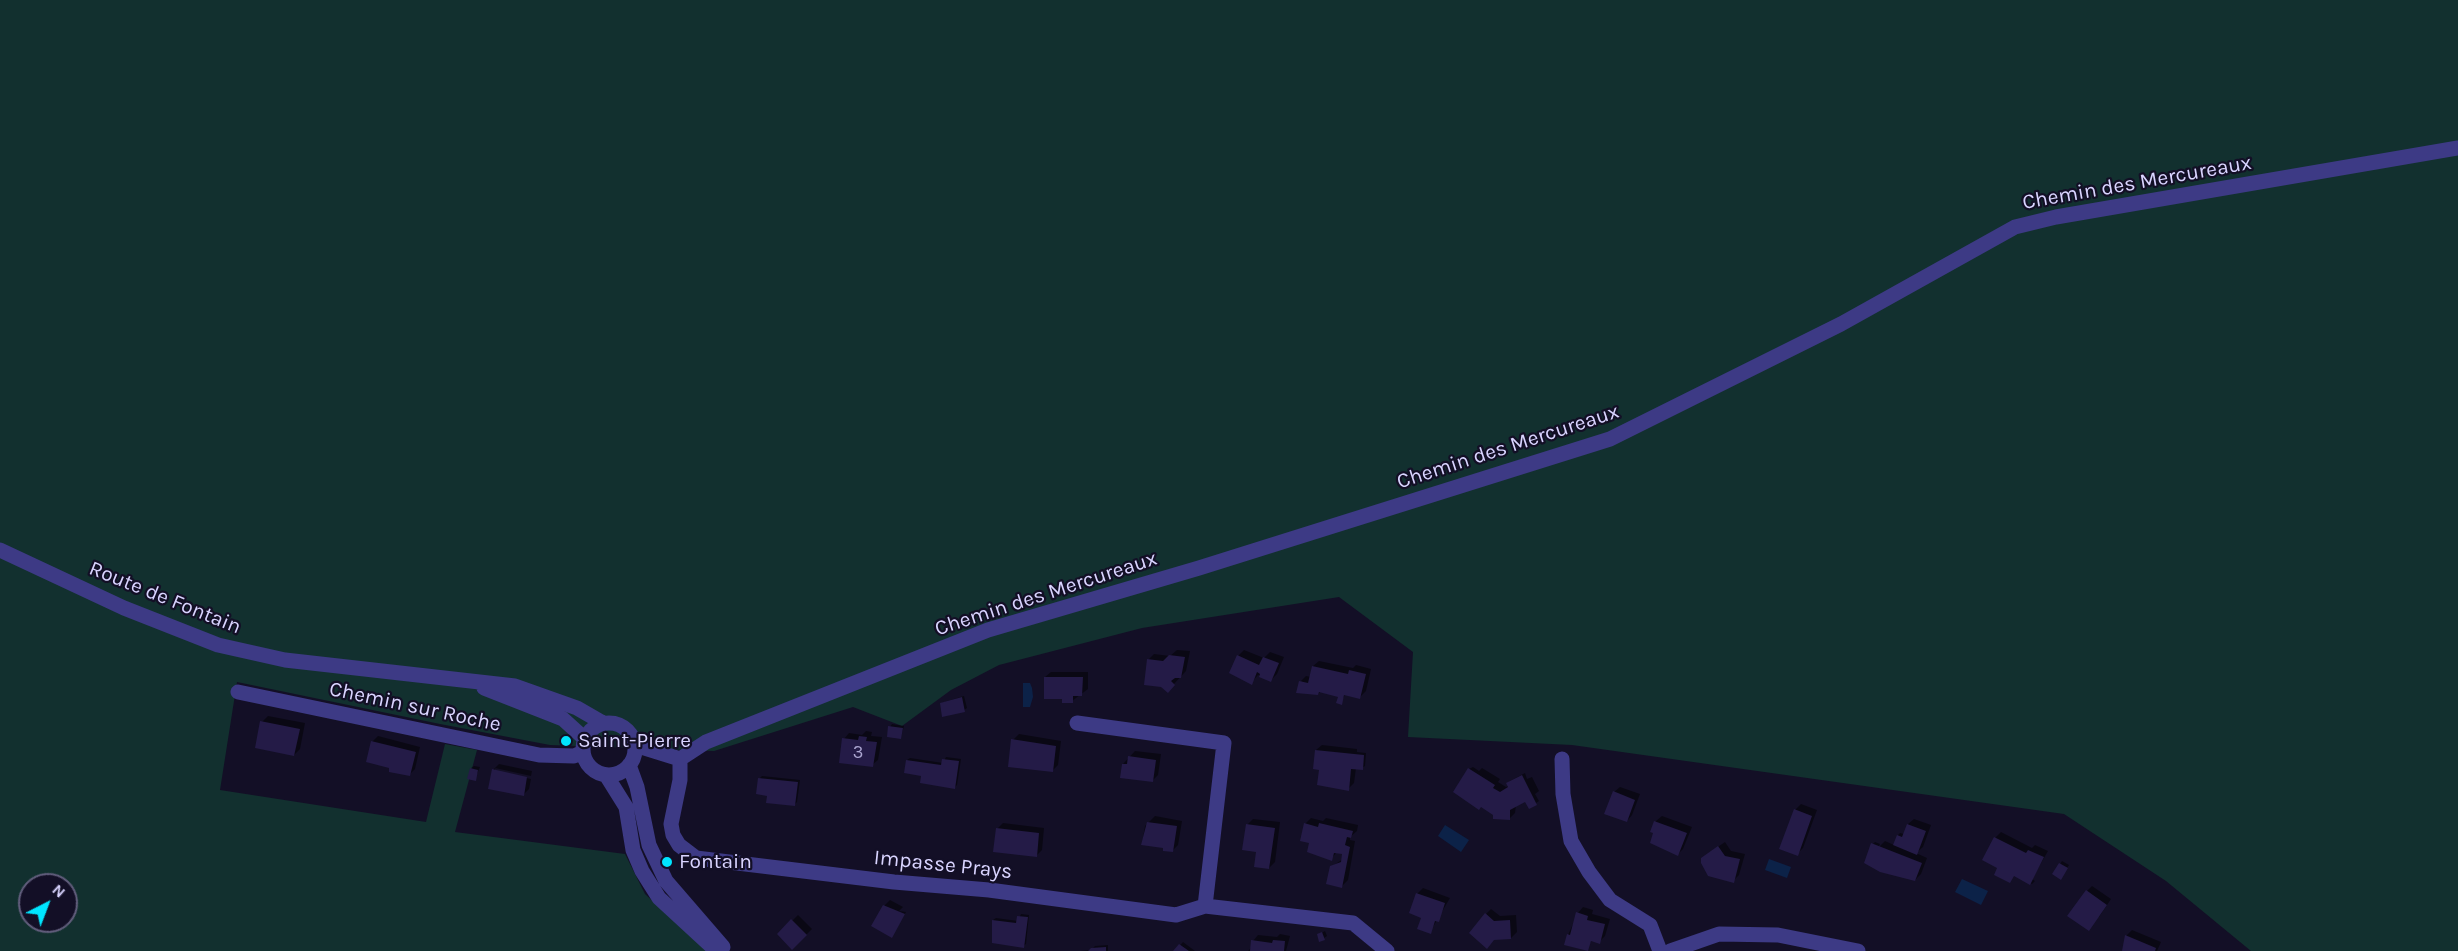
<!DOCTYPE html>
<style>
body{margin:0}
#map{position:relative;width:2458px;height:951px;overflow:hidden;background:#130f26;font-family:Karla,sans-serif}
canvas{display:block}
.north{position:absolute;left:18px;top:873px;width:60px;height:60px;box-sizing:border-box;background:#130f26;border:2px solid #625e7d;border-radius:50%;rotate:42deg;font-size:16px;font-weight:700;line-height:24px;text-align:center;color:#d9d4ff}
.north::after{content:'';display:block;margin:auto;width:21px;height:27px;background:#00e5ff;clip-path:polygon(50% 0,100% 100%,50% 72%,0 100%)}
</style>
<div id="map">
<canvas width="2458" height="951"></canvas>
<div class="north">N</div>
</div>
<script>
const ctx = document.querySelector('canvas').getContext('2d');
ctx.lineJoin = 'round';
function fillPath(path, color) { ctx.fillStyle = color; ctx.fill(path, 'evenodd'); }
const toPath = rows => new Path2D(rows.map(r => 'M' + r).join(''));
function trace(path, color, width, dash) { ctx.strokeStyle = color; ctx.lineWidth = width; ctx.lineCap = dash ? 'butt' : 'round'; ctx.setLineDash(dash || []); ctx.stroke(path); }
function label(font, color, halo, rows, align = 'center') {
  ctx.font = font + ' Karla,sans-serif'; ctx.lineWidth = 4.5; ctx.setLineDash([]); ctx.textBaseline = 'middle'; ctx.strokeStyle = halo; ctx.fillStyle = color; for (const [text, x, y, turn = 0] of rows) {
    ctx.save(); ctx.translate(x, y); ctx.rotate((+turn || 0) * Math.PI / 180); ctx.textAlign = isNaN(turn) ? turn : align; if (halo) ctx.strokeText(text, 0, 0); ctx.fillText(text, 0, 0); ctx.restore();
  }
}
fillPath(toPath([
 [0,0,2458,0,2458,951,2251,951,2166,881,2064,814,1572,745,1408,737,1413,652,1339,597,1142,628,999,665,951,690,902,726,853,707,714,751,550,745,440,724,237,682,220,790,426,822,445,744,477,750,455,832,625,854,645,894,707,951,0,951],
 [30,885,66,885,66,921,30,921]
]), '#12302f');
fillPath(toPath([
 [1023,683,1030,683,1032,688,1033,697,1030,707,1023,707],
 [1445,825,1469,840,1461,852,1438,836],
 [1769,859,1791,867,1787,878,1765,870],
 [1962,879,1988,891,1981,905,1955,892]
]), '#0c2248');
fillPath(toPath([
 [1177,650,1190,651,1186,671,1173,685,1148,660,1154,654,1170,656],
 [1244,650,1264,658,1270,652,1284,657,1277,674,1271,680,1258,675,1251,683,1238,656],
 [1319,661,1353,668,1356,665,1371,669,1366,691,1360,697,1345,694,1341,703,1339,697,1321,691,1318,694,1301,681,1306,676,1311,677,1313,666],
 [1051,672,1088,672,1088,689,1072,701,1045,677],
 [964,696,967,708,964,710,941,703],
 [268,716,305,723,300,749,294,755,262,722],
 [892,724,904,726,901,737,890,727],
 [866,731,872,732,871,736,882,737,878,760,872,765,844,739,849,733,862,735],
 [1019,734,1061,741,1058,765,1052,771,1013,740],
 [378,736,420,747,415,769,409,775,391,767,372,742],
 [1322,745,1357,749,1357,752,1366,753,1365,766,1362,768,1356,768,1354,783,1348,789,1320,768,1316,750],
 [1135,751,1161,754,1158,775,1152,781,1123,764],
 [946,757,961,759,957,785,955,787,923,775,907,760,910,758,943,763],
 [499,764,532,771,531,776,495,768,495,771,531,779,529,789,523,795,493,770],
 [474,766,480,767,475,779,471,768],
 [1473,767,1479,771,1482,768,1500,779,1498,782,1506,787,1509,786,1508,783,1510,781,1525,773,1527,779,1532,777,1539,791,1535,794,1539,801,1530,807,1532,798,1516,805,1515,813,1510,818,1494,814,1469,769],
 [762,776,800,780,797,802,794,805,769,795,760,778],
 [1620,787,1640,794,1632,815,1627,821,1614,792],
 [1801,804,1817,810,1803,848,1797,854,1795,810],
 [1155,816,1182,821,1178,845,1172,851,1165,847,1142,844,1145,826],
 [1662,816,1692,827,1683,849,1678,854,1652,831,1656,821],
 [1311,818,1323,821,1326,818,1358,825,1357,831,1350,837,1350,840,1355,841,1348,880,1342,886,1331,867,1343,859,1345,849,1337,852,1331,859,1311,842,1305,824],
 [1253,819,1280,822,1275,862,1269,868,1258,851,1247,825],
 [1914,819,1931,825,1923,847,1916,853,1927,858,1921,874,1915,880,1873,844,1875,842,1880,844,1878,848,1885,841,1894,845,1898,835,1900,833,1904,834,1908,824],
 [1003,823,1044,828,1042,850,1036,856,997,829],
 [2001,832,2032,848,2035,845,2048,851,2032,879,2035,881,2032,884,1999,867,1995,838],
 [1725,842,1731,851,1745,854,1739,875,1733,881,1709,853],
 [2062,861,2069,865,2063,875,2054,874],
 [2092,886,2111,899,2099,917,2087,891],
 [1423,888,1450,898,1430,932,1423,917,1417,894],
 [890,900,903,907,899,911,906,912,892,936,884,906],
 [1583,907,1593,910,1592,914,1610,919,1605,936,1599,942,1591,941,1587,950,1568,935,1578,913],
 [1491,909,1500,916,1516,915,1517,932,1511,938,1486,914],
 [1021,914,1029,915,1026,944,1023,946,993,920,996,918,1018,921],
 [798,915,812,929,793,948,779,934],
 [2132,930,2161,942,2157,951,2123,951,2126,936],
 [1325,931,1327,936,1324,938,1318,935],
 [1280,934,1290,936,1286,951,1248,951,1252,947,1253,941,1258,935,1277,937],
 [1183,942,1195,951,1175,951],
 [1108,945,1108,951,1080,951,1091,950,1095,946]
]), '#0007');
fillPath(toPath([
 [1169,655,1185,657,1181,678,1175,678,1171,681,1175,685,1168,693,1161,687,1144,685,1147,659,1163,661],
 [1237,655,1259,665,1263,657,1279,663,1271,682,1259,677,1260,674,1257,672,1252,685,1229,673],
 [1312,666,1348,674,1349,670,1366,674,1360,699,1344,695,1342,705,1336,703,1338,697,1319,692,1318,695,1296,693,1299,681,1308,683],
 [1044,677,1083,677,1082,696,1073,696,1073,703,1062,703,1062,699,1044,699],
 [962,697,965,712,942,717,940,703],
 [260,721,300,729,294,756,255,748],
 [888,726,903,728,901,739,887,737],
 [859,736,867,737,866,741,877,742,873,767,839,763,842,738,858,740],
 [1011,739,1056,746,1053,772,1008,767],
 [371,741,416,752,410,776,389,772,389,768,366,762],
 [1315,750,1364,755,1363,770,1351,769,1349,791,1317,785,1319,770,1313,769],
 [1128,756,1156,760,1153,782,1120,778,1122,764,1127,764],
 [942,759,959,761,955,789,920,783,921,776,904,773,906,760,941,765],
 [470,768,478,770,476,781,467,779],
 [1468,768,1495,785,1493,788,1500,792,1508,787,1506,783,1522,775,1537,805,1529,809,1525,802,1510,810,1510,820,1493,819,1493,815,1481,807,1479,810,1453,792],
 [492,769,527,777,524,796,488,789],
 [758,778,798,782,795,806,766,803,767,796,756,794],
 [1613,791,1635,800,1627,822,1604,814],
 [1794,809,1812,816,1798,856,1779,849],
 [1654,821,1687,833,1678,856,1650,843,1653,833,1650,832],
 [1147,822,1177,826,1173,852,1163,851,1163,848,1141,845],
 [1304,823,1318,827,1319,823,1353,831,1351,838,1347,837,1345,845,1350,847,1342,888,1326,884,1330,866,1341,862,1342,854,1334,853,1332,861,1307,852,1309,843,1300,841],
 [1246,824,1275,828,1269,869,1254,867,1256,852,1242,850],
 [1907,824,1926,831,1917,855,1893,845,1897,835,1902,837],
 [996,828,1039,833,1037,857,993,852],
 [1994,837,2026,853,2028,850,2044,857,2030,885,2014,876,2010,883,1994,875,1997,868,1982,860],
 [1871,843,1922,863,1915,881,1880,872,1864,863],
 [1718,846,1725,856,1740,859,1734,883,1708,876,1701,863,1701,858],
 [2059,863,2068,868,2061,880,2052,874],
 [2086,890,2107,905,2089,931,2067,916],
 [1416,893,1445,903,1439,922,1435,921,1431,934,1417,929,1421,918,1409,913],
 [883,905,905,914,892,938,871,926],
 [1576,912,1588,916,1587,920,1605,924,1600,944,1591,941,1588,951,1564,945,1567,934,1570,935],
 [1485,913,1494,921,1510,920,1511,939,1494,940,1487,949,1469,933],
 [1017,916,1028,917,1024,948,992,943,992,920,1016,923],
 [791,919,807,935,792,950,777,934],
 [1322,932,1325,940,1319,942,1317,934],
 [2125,935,2156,948,2155,951,2122,951],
 [1251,940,1272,943,1273,940,1285,941,1284,951,1250,951],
 [1179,944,1189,951,1173,951],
 [1106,947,1106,951,1088,951,1091,948]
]), '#241b47');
trace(toPath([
 [0,550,124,608,218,645,285,660,515,686,577,708,603,723],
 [484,688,563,719,585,739],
 [238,692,539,755,574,756,583,752],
 [1077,723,1224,743,1205,906],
 '583 749a26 26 0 1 1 52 0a26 26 0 1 1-52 0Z',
 [635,745,680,759],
 [680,759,706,742,988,630,1199,568,1610,439,1841,324,2015,227,2056,217,2458,148],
 [680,759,680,780,671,824,673,835,679,845,696,858,894,882,989,890,1176,915,1205,906,1353,923,1387,951],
 [1562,759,1563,794,1571,841,1589,872,1610,900,1650,925,1660,951],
 [629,765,637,787,649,845,666,881,723,947],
 [606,775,626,807,633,850,642,871,659,898,710,945,719,951],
 [1670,951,1719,934,1778,935,1858,951]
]), '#3d3a85', 15);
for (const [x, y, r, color] of [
 [566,741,6,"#00e5ff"],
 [667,862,6,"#00e5ff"]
]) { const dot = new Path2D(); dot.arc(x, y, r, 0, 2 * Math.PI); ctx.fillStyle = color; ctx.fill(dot); trace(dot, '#130f26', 2); }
label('18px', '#aca6d1', null, [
 ["3",858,753]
]);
label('21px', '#d9d4ff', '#130f26', [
 ["Chemin des Mercureaux",2137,183,-10],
 ["Chemin des Mercureaux",1508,447,-18],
 ["Chemin des Mercureaux",1046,594,-18],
 ["Route de Fontain",165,598,22],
 ["Chemin sur Roche",415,707,12],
 ["Impasse Prays",943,865,6]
]);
label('21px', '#d9d4ff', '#130f26', [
 ["Saint-Pierre",578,741],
 ["Fontain",679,862]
], 'left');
</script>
